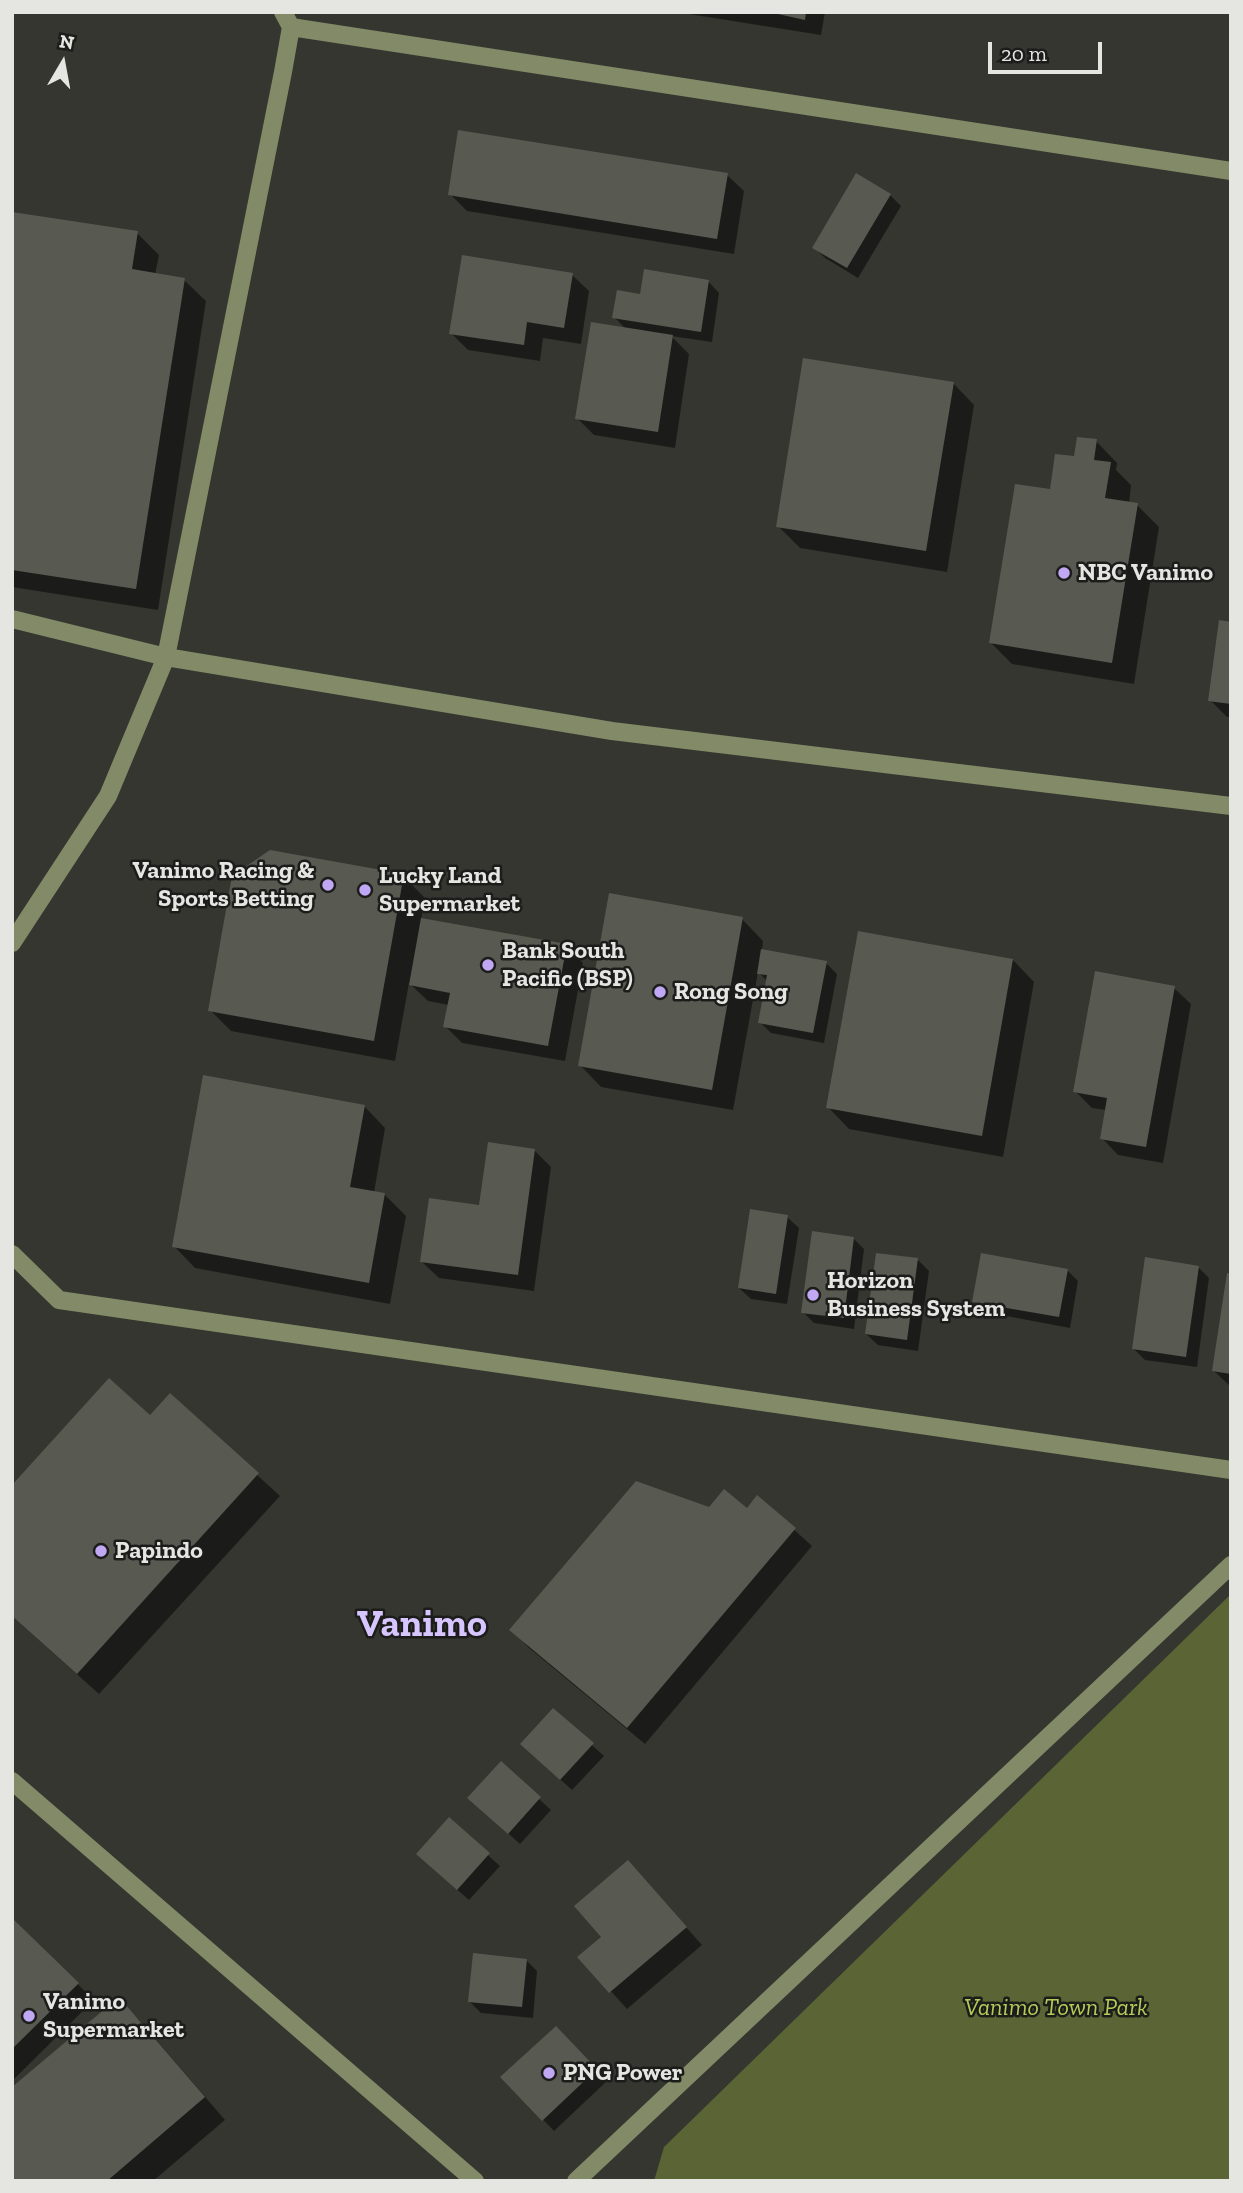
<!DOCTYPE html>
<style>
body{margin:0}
#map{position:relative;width:1243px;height:2193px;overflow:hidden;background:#34362f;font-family:"Zilla Slab",serif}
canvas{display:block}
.frame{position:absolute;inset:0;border:14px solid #e5e6e2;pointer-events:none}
.north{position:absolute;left:28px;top:28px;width:70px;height:70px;-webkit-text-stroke:5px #1c1d1a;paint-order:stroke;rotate:10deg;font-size:19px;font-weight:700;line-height:28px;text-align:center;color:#e5e6e2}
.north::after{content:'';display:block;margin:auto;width:24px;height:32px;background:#e5e6e2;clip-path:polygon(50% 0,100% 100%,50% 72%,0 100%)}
.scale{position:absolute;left:988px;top:42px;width:114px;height:32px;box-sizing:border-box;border:4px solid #e5e6e2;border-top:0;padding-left:9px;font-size:21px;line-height:24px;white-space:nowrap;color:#e5e6e2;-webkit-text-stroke:5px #1c1d1a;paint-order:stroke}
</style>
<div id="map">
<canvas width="1243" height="2193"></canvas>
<div class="frame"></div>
<div class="north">N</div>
<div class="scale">20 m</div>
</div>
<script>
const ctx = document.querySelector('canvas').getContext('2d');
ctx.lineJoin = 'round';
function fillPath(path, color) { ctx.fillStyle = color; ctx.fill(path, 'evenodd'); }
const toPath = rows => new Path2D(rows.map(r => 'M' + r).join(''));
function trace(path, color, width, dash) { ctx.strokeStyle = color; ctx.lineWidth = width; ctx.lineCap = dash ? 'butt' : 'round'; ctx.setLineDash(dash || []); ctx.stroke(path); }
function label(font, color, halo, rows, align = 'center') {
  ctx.font = font + ' "Zilla Slab",serif'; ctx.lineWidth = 5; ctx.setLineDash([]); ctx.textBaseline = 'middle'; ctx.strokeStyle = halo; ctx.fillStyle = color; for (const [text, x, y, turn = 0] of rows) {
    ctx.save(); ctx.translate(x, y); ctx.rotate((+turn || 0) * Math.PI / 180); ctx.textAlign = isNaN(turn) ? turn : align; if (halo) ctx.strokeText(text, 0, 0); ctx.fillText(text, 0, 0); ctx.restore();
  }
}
fillPath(toPath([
 [1231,1594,1231,2181,654,2181,664,2147]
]), '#5a6434');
fillPath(toPath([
 [676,12,825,12,821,35],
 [727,175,744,191,734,254,467,211,450,194],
 [890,195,901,206,858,278,825,258,814,247],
 [12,214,137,233,159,255,155,275,184,280,206,301,158,610,12,587],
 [572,275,589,291,581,344,543,338,540,361,468,350,451,333],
 [708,281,719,293,712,342,671,336,689,354,675,448,594,435,577,418,627,330,614,317,641,296],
 [953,383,974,405,947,572,800,548,778,526],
 [1096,441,1117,463,1116,470,1131,485,1129,504,1137,505,1159,527,1134,684,1012,664,991,643,1051,491,1075,458],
 [1231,624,1231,717,1227,717,1210,700],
 [403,876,425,898,421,920,566,946,583,963,565,1061,462,1043,445,1026,449,1005,428,1001,409,983,395,1061,231,1031,210,1010],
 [742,919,763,941,762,951,826,963,837,974,824,1043,771,1033,760,1022,768,982,758,972,733,1110,601,1087,580,1065],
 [1013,960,1034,982,1003,1157,849,1129,828,1107],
 [1174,988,1191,1004,1163,1163,1118,1155,1102,1138,1106,1110,1092,1108,1075,1091],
 [364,1106,385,1128,374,1193,384,1194,406,1216,390,1304,195,1268,174,1246],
 [534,1150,551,1167,534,1291,439,1278,422,1262],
 [787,1217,799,1228,787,1304,751,1299,739,1288],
 [853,1238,864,1249,854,1329,814,1323,803,1312],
 [918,1260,929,1271,918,1351,878,1345,866,1334],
 [1198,1267,1209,1278,1197,1367,1145,1360,1134,1349],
 [1067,1270,1078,1281,1070,1328,985,1312,974,1301],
 [1231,1275,1231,1387,1214,1371],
 [170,1395,280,1496,99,1694,12,1616,12,1487,150,1417],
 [758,1497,812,1546,645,1744,528,1647,512,1630,709,1509,747,1510],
 [553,1710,604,1756,572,1790,533,1755],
 [501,1764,551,1810,520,1844,481,1809],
 [449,1820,500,1866,469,1900,429,1865],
 [628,1862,702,1945,627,2009,580,1957,604,1937],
 [12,1920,94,2000,12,2081],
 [526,1960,537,1971,533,2018,481,2013,470,2002],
 [119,1999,140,2021,225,2120,153,2181,12,2181],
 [567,2039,607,2081,554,2131,503,2078]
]), '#0007');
fillPath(toPath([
 [769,12,806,12,805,20],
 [458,130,728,173,717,239,448,195],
 [856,173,891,194,847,268,812,248],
 [12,212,138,231,132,269,185,278,136,589,12,570],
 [462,255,573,273,564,328,527,322,524,345,449,334],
 [644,269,709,280,701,332,612,318,617,290,640,294],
 [591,322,673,335,658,432,575,419],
 [803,358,954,382,926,551,776,527],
 [1077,437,1097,439,1094,460,1111,462,1105,498,1138,503,1112,663,989,643,1015,484,1050,489,1055,454,1074,456],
 [1219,620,1231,622,1231,704,1208,701],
 [270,850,404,874,374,1041,208,1011,232,876],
 [609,893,743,917,712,1090,578,1066],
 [421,918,567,944,548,1046,443,1027,450,993,409,985],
 [858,931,1013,959,982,1136,826,1108],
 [761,949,827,961,813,1033,758,1023,767,975,757,974],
 [1095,971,1175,986,1146,1147,1100,1139,1107,1098,1073,1092],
 [203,1075,365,1105,350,1187,385,1193,369,1283,172,1247],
 [488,1142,535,1149,518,1275,420,1262,429,1198,479,1205],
 [750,1209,788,1215,776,1294,738,1288],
 [812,1231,854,1237,844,1318,801,1313],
 [876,1253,918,1258,907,1340,865,1334],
 [981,1253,1068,1269,1059,1317,972,1302],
 [1145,1257,1199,1266,1186,1357,1132,1349],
 [1227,1273,1231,1274,1231,1374,1212,1371],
 [109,1378,150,1415,170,1393,259,1473,77,1674,12,1616,12,1485],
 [636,1481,709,1507,724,1489,747,1508,757,1495,796,1528,627,1728,509,1630],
 [553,1708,594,1743,560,1780,520,1744],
 [501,1761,541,1797,508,1834,467,1798],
 [449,1817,490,1853,457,1890,416,1854],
 [628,1860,687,1927,609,1993,577,1957,601,1937,574,1906],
 [12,1918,79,1983,12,2049],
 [473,1953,527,1959,522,2007,468,2002],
 [119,1997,205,2097,107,2181,12,2181,12,2087],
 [556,2026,597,2069,542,2121,500,2077]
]), '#585a52');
trace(toPath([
 [291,27,1231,171],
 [12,619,166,657,612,731,1231,806],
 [12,943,108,796,166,657,283,72,291,27,283,12],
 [12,1254,59,1300,1231,1470],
 [12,1781,475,2181],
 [576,2181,1231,1565]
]), '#828a67', 18);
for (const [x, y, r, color] of [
 [1064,573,7,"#c0a8f4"],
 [328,885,7,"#c0a8f4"],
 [365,890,7,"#c0a8f4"],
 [488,965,7,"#c0a8f4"],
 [660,992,7,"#c0a8f4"],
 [813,1295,7,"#c0a8f4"],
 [101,1551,7,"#c0a8f4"],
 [29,2016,7,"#c0a8f4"],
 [549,2073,7,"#c0a8f4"]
]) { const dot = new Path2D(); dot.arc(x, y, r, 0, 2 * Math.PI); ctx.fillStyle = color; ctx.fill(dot); trace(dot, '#1c1d1a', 2.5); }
label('bold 24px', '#e5e6e2', '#1c1d1a', [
 ["NBC Vanimo",1078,573],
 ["Vanimo Racing &",314,871,"right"],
 ["Sports Betting",314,899,"right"],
 ["Lucky Land",379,876],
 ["Supermarket",379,904],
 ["Bank South",502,951],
 ["Pacific (BSP)",502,979],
 ["Rong Song",674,992],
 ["Horizon",827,1281],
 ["Business System",827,1309],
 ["Papindo",115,1551],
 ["Vanimo",43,2002],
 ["Supermarket",43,2030],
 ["PNG Power",563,2073]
], 'left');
label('italic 24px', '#b6cb58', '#1c1d1a', [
 ["Vanimo Town Park",1056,2008]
]);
label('bold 38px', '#d6c5fe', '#1c1d1a', [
 ["Vanimo",422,1625]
]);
</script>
